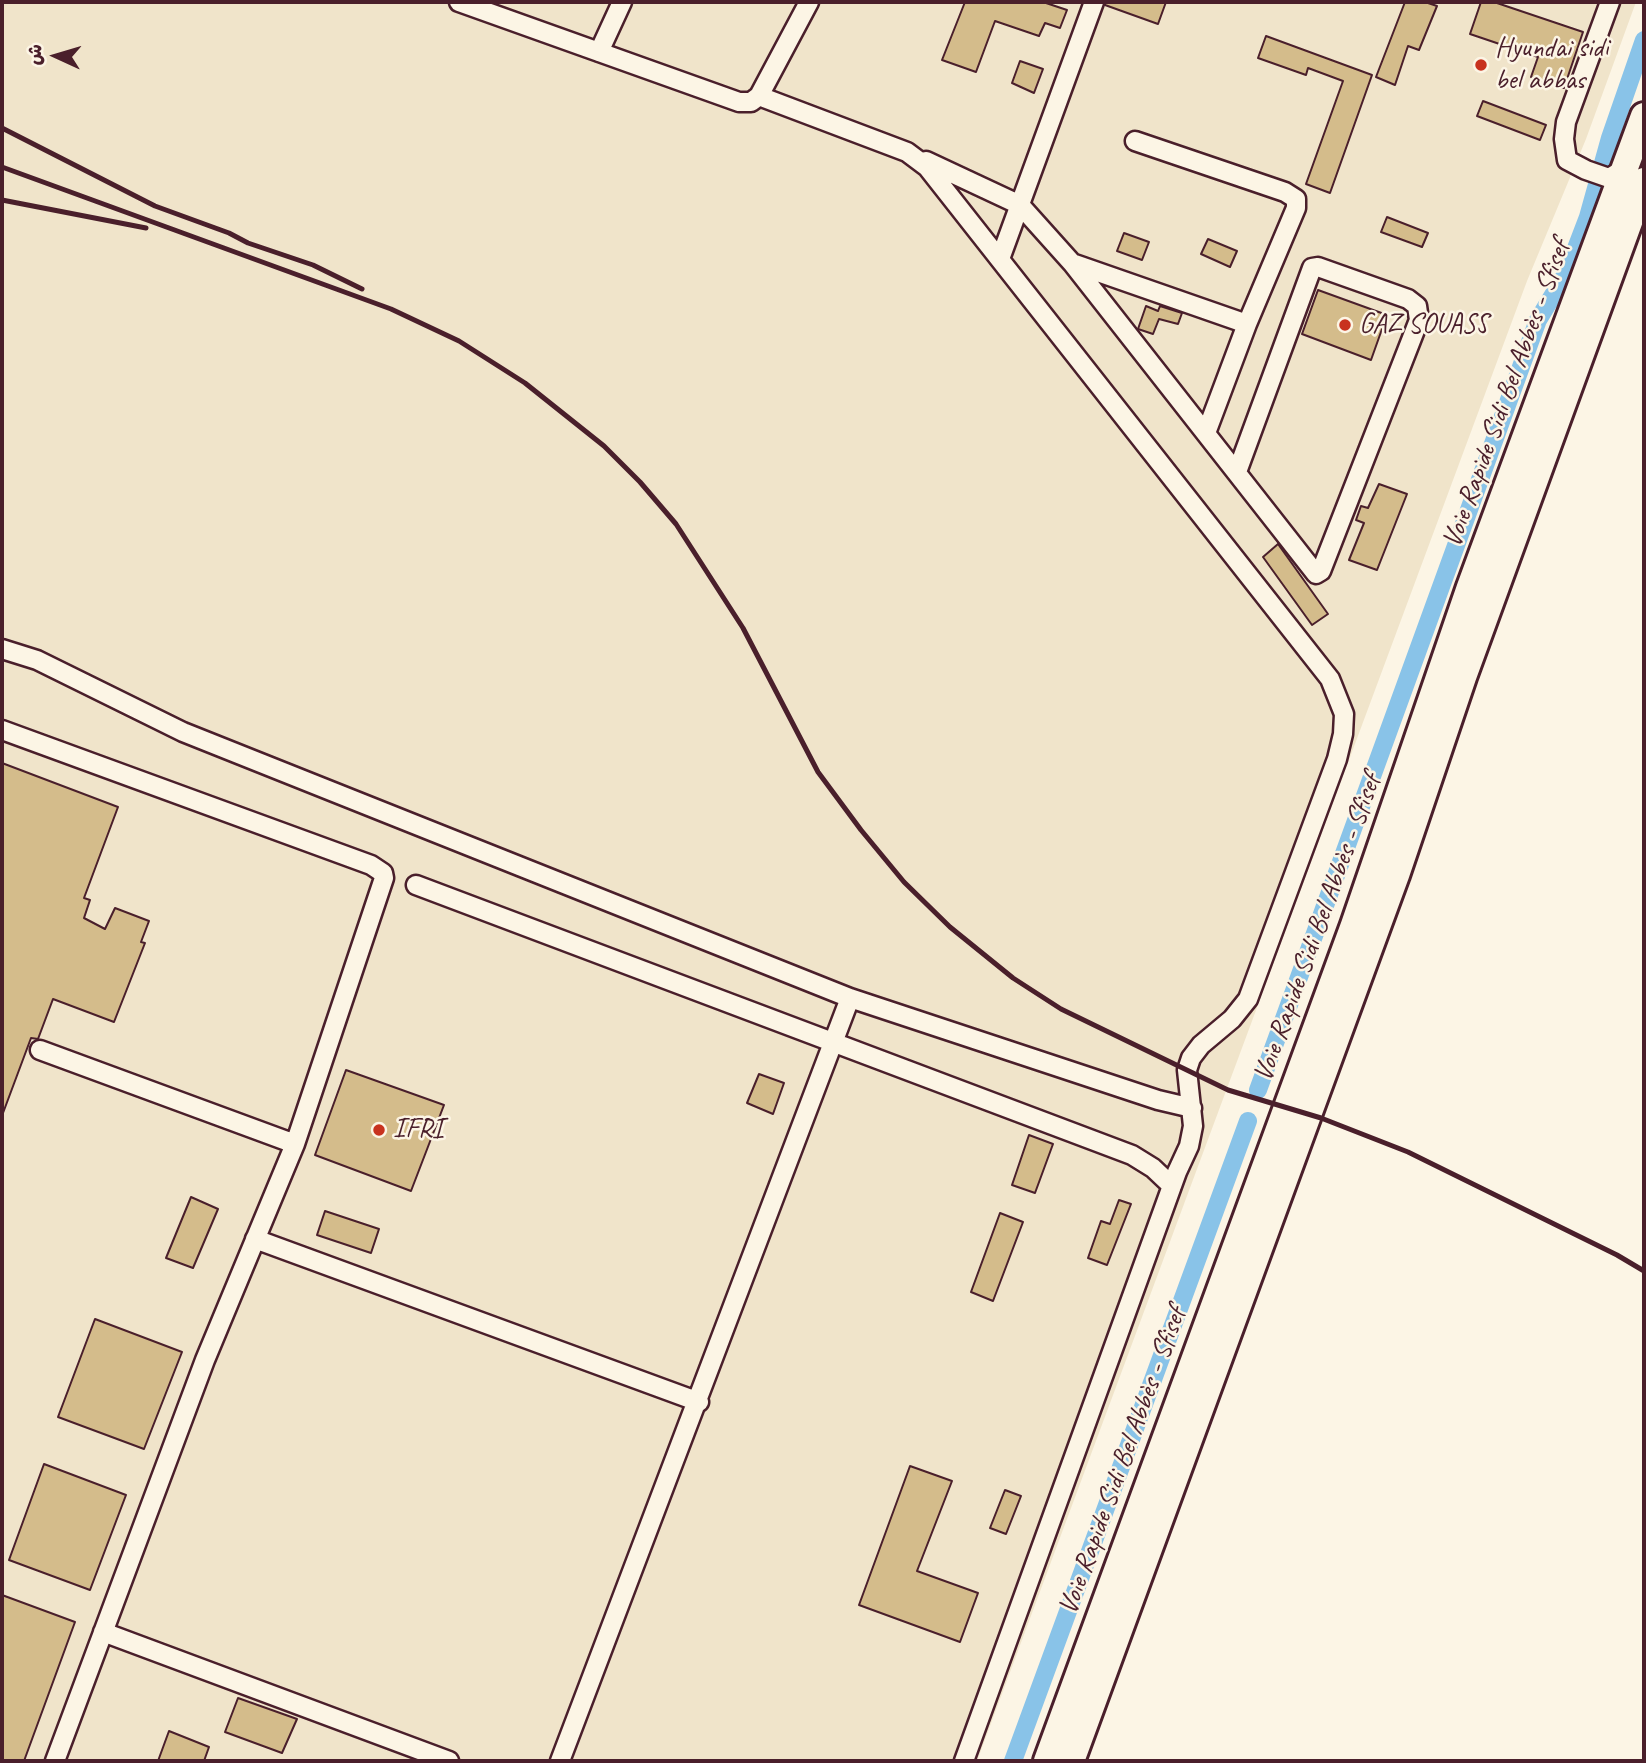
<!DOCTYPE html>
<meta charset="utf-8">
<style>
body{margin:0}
#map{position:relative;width:1646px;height:1763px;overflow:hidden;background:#fcf5e5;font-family:Caveat,"Playpen Sans Arabic",sans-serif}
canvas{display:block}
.frame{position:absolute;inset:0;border:4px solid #4a1f2b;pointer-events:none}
.north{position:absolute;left:21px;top:21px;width:70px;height:70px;-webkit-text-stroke:5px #fcf5e5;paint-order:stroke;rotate:274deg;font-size:19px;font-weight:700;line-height:28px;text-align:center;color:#4a1f2b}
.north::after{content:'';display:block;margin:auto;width:24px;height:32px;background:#4a1f2b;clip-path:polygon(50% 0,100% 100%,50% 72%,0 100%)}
</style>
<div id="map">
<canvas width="1646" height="1763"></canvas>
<div class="frame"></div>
<div class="north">ش</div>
</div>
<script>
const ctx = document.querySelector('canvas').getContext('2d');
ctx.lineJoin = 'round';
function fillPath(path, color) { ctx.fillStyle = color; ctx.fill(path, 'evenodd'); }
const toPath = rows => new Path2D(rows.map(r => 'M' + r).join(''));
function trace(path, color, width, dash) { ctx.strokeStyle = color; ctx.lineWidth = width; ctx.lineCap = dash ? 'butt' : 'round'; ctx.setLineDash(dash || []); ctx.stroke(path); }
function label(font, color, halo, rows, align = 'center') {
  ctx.font = font + ' Caveat,sans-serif'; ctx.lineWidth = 5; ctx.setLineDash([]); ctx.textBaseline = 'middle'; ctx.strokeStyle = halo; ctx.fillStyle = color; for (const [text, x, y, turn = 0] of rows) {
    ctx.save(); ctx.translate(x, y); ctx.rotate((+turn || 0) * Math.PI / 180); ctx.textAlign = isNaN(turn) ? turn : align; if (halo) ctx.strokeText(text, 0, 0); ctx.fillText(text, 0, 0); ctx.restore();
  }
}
fillPath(toPath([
 [2,2,1636,2,1586,139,1527,281,977,1761,2,1761]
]), '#f0e4ca');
trace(toPath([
 [1258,1090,1538,320,1567,272,1588,217,1610,138,1644,40],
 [1013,1761,1248,1121]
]), '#89c3e8', 18);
const building = toPath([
 [965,2,1043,2,1067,10,1060,28,1045,23,1039,36,995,21,976,72,942,60,965,2],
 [1105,2,1166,2,1158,24,1105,5,1105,2],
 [1405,2,1425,2,1437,6,1419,50,1408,46,1395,85,1376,77,1405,2],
 [1481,2,1494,2,1583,32,1564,88,1531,77,1538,57,1470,34,1481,2],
 [1266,36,1372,75,1330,193,1306,184,1343,81,1308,68,1306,75,1258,58,1266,36],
 [1020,61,1043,69,1034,93,1012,83,1020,61],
 [1483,101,1546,125,1540,140,1477,116,1483,101],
 [1387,217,1428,233,1422,247,1381,232,1387,217],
 [1124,233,1149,242,1142,260,1117,251,1124,233],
 [1208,239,1237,251,1230,267,1201,254,1208,239],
 [1318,290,1387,315,1371,360,1302,334,1318,290],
 [1146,306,1158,311,1160,306,1182,313,1178,324,1159,319,1153,334,1138,329,1146,306],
 [1379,484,1407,494,1377,570,1349,560,1364,523,1356,520,1361,506,1368,508,1379,484],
 [1278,544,1328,614,1312,625,1263,557,1278,544],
 [2,763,118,807,84,898,90,900,84,918,105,929,115,908,149,921,141,942,145,943,114,1022,53,999,38,1039,31,1038,3,1113,2,763],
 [346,1070,444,1105,411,1191,315,1155,346,1070],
 [759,1074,784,1083,773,1114,747,1103,759,1074],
 [1029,1135,1053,1144,1035,1193,1012,1185,1029,1135],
 [191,1197,218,1209,193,1268,166,1258,191,1197],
 [1119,1200,1131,1204,1107,1265,1088,1258,1101,1221,1110,1224,1119,1200],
 [325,1211,379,1229,371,1253,317,1235,325,1211],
 [1000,1213,1023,1222,993,1301,971,1292,1000,1213],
 [95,1319,182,1352,144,1449,58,1417,95,1319],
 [44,1464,126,1495,90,1590,9,1560,44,1464],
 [910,1466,952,1481,917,1571,978,1593,960,1642,859,1605,910,1466],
 [1005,1490,1021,1496,1006,1534,990,1528,1005,1490],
 [2,1595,75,1622,24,1761,2,1761,2,1595],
 [238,1698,297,1719,282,1753,225,1732,238,1698],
 [169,1731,209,1747,204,1761,158,1761,169,1731]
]);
fillPath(building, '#d4bc8b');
trace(building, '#4a1f2b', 2);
const minor = toPath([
 [459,2,739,102,751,102,759,96,809,2],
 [1610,2,1566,122,1564,139,1567,160,1586,170,1609,178,1624,169],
 [599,52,622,2],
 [759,96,907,152,927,167,1330,679,1344,714,1343,734,1337,759,1248,999,1232,1019,1201,1045,1191,1058,1187,1070,1193,1126,1189,1146,1177,1172,964,1761],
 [1135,141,1285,192,1296,199,1296,208,1247,324,1206,433],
 [926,161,1020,205,1072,263,1316,574,1321,571,1419,320,1417,306,1408,299,1318,267,1312,268,1237,472],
 [1000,259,1094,2],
 [1072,263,1247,324],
 [2,649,37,660,183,732,850,998,1158,1100,1192,1108],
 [2,730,371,865,383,873,384,878,295,1144,205,1360,55,1761],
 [416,885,1132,1155,1153,1168,1172,1186],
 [40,1050,295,1144],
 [255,1239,699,1402],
 [103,1632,449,1761],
 [560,1761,850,998]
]);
const highway = toPath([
 [1047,1761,1354,925,1470,587,1644,116],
 [1071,1761,1396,875,1463,677,1644,181]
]);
trace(minor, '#4a1f2b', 23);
trace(highway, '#4a1f2b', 32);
trace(minor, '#fcf5e5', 18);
trace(highway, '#fcf5e5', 26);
trace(toPath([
 [2,128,155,206,229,233,248,243,313,265,362,289],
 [2,167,391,309,459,341,525,383,604,446,640,482,676,524,743,628,818,772,861,830,904,882,950,927,1013,978,1061,1009,1228,1090,1321,1118,1408,1152,1617,1255,1644,1271],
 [2,200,146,228]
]), '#4a1f2b', 5);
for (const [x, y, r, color] of [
 [1481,65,7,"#c8321e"],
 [1345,325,7,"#c8321e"],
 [379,1130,7,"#c8321e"]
]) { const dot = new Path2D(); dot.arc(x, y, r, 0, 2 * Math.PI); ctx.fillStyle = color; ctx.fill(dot); trace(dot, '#fcf5e5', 2.5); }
label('28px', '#4a1f2b', '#fcf5e5', [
 ["Hyundai sidi",1495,49],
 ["bel abbas",1495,81],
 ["GAZ SOUASS",1359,325],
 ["IFRI",393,1130]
], 'left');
label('28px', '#4a1f2b', '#fcf5e5', [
 ["Voie Rapide Sidi Bel Abbès - Sfisef",1507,394,-70],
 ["Voie Rapide Sidi Bel Abbès - Sfisef",1318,928,-70],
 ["Voie Rapide Sidi Bel Abbès - Sfisef",1123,1461,-70]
]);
</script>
